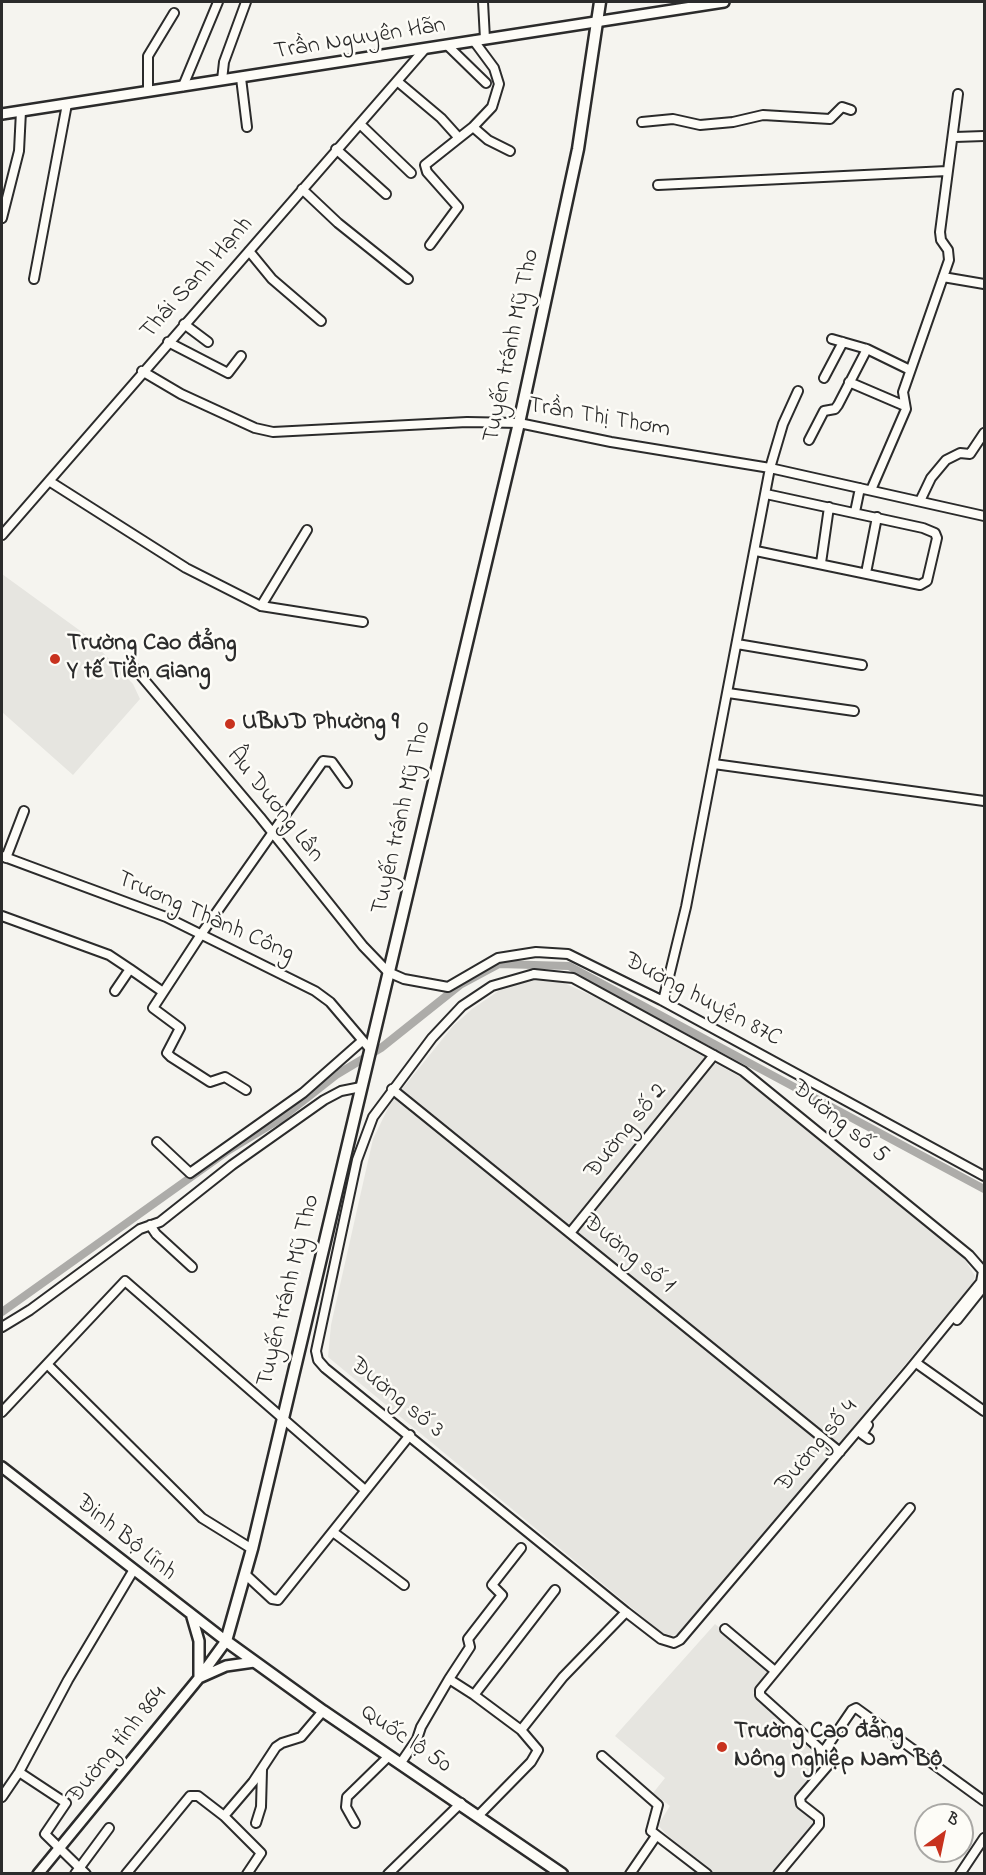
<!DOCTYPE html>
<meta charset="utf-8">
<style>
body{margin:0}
#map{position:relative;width:986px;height:1875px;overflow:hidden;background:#f5f4ef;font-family:"Indie Flower",sans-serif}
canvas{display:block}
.frame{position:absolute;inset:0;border:3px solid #2b2b2b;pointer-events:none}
.north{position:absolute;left:914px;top:1803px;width:60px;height:60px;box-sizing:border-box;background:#fdfcf7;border:2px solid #a9a8a5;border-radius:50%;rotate:33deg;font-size:16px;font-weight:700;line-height:24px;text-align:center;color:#2b2b2b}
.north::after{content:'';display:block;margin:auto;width:21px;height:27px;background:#c8321e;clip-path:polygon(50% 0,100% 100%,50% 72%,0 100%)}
</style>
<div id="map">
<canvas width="986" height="1875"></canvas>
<div class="frame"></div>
<div class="north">B</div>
</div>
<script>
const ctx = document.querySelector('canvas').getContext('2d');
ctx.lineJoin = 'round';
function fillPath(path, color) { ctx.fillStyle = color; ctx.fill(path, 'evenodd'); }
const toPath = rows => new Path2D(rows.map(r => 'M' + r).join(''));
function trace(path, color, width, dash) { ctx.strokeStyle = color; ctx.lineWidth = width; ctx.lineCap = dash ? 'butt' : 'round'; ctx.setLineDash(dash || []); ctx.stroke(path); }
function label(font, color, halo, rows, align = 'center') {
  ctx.font = font + ' "Indie Flower",sans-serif'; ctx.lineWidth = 5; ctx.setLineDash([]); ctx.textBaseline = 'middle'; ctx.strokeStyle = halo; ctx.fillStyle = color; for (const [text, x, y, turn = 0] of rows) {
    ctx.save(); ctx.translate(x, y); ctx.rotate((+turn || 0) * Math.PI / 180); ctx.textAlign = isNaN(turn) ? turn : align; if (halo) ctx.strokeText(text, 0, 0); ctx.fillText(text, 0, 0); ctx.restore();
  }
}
fillPath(toPath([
 [2,574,86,635,133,684,140,699,73,775,2,712],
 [528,980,562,982,599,999,753,1084,964,1258,975,1276,973,1283,687,1626,680,1633,671,1636,661,1632,328,1357,331,1325,373,1139,390,1104,453,1026,472,1009,503,988],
 [715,1624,771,1671,753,1693,828,1757,795,1802,819,1822,777,1873,714,1873,677,1846,658,1825,670,1806,653,1793,665,1778,615,1736]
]), '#e6e5e0');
trace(toPath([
 [2,1312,229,1150,280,1119,336,1075,381,1048,460,985,499,964,569,966,984,1189]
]), '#adaca9', 8);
const minor = toPath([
 [483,2,485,39],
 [448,46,486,83],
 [241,78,247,127],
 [222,80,224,62,246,2],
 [397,81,441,118,459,138,425,165,427,172,458,207,430,245],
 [183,86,218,2],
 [148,91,148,56,174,13],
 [642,122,673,119,700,125,733,122,763,115,830,119,842,107,851,110],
 [360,124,411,173],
 [473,127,492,107,499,84,494,68,474,41],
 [955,137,984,136],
 [459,138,473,127,488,140,510,151],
 [336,149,386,194],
 [658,185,947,171],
 [302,189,338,223,408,279],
 [2,218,19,151,21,111],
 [249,251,272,279,321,321],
 [943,277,984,284],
 [34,279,67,104],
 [184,324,208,342],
 [832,339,867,349,910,370],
 [168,342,228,373,241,356],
 [142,371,181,394,255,428,273,432,467,422,519,423,611,442,770,468,984,516],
 [824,378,843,342],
 [849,382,905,406],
 [809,440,824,411,835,409,838,405,867,349],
 [49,481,186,568,261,606,363,622],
 [871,490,906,409,903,392,949,260,948,250,941,240,940,232,958,94],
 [920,501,931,478,946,460,960,453,970,454,984,433],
 [855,512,860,488],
 [2,535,424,50],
 [756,551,920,585,927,581,937,538,935,533,923,528,766,494],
 [821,563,829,507],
 [866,573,877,517],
 [261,606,307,530],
 [737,644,862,665],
 [131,664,260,817,363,946,388,972,404,979,448,987,498,958,536,952,568,954,661,1000,984,1176],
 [728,693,854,711],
 [714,764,984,801],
 [2,856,166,917,315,991,330,1002,370,1049],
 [6,858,24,811],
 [2,916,109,955,130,969,115,991],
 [130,969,163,992],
 [534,974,573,978,743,1071,969,1255,983,1271,981,1282,910,1369,680,1640,674,1643,661,1639,626,1612,325,1368,318,1360,316,1351,357,1160,373,1117,432,1038,462,1006,492,986,534,974],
 [663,1001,686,907,770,468,783,424,798,391],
 [392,1089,840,1452],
 [246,1090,225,1077,210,1082,171,1057,167,1053,180,1028,153,1008,202,933,323,761,332,762,347,783],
 [157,1142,190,1173,303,1093,362,1041],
 [150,1225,156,1234,192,1267],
 [570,1233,714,1055],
 [957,1320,984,1286],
 [2,1327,30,1310,140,1229,160,1222,232,1165,324,1100,341,1091,361,1087],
 [47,1364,202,1518,252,1549],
 [919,1365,984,1411],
 [2,1412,125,1281,365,1490],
 [868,1425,862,1434,869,1439],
 [333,1532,404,1585],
 [245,1574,272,1599,278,1600,410,1435],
 [725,1629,775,1671],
 [449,1679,470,1647,468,1639,502,1595,492,1585,521,1548],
 [474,1695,555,1590],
 [521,1730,563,1677,626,1612],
 [824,1751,852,1710,856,1708,984,1801],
 [602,1756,658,1805,651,1831,707,1874],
 [400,1764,417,1739,421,1727,449,1679,474,1695,521,1730,538,1750,531,1762,479,1815],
 [19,1772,66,1803,45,1834,86,1874],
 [2,1797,19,1772,68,1680,133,1571],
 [224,1816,261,1853,247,1874],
 [256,1823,261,1807,262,1770],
 [355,1823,346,1807,347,1797,389,1756],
 [75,1874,109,1828],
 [126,1874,190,1796,198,1796,224,1816,253,1782,276,1747,282,1743,301,1737,323,1711],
 [388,1874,461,1803],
 [630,1874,656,1836],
 [778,1874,819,1825,819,1818,801,1804,800,1798,831,1762,830,1758,760,1695,760,1690,910,1508],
 [960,1874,984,1838]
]);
const major = toPath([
 [2,114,724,2],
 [2,1467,226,1641,199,1678,38,1874],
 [192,1617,199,1641,199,1678,226,1666,254,1662]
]);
const highway = toPath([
 [562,1874,323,1711,226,1641,252,1549,519,423,578,149,600,2]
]);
trace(minor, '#2b2b2b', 12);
trace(major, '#2b2b2b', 14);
trace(highway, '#2b2b2b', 15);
trace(minor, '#fdfcf7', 8);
trace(major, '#fdfcf7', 9);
trace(highway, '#fdfcf7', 10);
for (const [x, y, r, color] of [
 [55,659,6,"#c8321e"],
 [230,724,6,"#c8321e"],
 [722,1747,6,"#c8321e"]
]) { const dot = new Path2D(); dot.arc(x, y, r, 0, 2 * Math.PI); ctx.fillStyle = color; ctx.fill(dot); trace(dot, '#fdfcf7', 2); }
label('24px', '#2b2b2b', '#fdfcf7', [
 ["Trần Nguyên Hãn",360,40,-9],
 ["Thái Sanh Hạnh",198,279,-48],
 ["Tuyến tránh Mỹ Tho",513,346,-78],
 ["Trần Thị Thơm",599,419,10],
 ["Âu Dương Lân",274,806,51],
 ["Tuyến tránh Mỹ Tho",403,818,-77],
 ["Trương Thành Công",205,918,24],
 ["Đường huyện 87C",702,1001,28],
 ["Đường số 5",839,1123,39],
 ["Đường số 2",627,1132,-51],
 ["Đường số 1",628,1255,39],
 ["Tuyến tránh Mỹ Tho",290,1291,-76],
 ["Đường số 3",396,1399,39],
 ["Đường số 4",818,1447,-50],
 ["Đinh Bộ Lĩnh",125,1539,39],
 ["Quốc lộ 50",405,1740,34],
 ["Đường tỉnh 864",118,1746,-51]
]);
label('bold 24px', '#2b2b2b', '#fdfcf7', [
 ["Trường Cao đẳng",67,645],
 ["Y tế Tiền Giang",67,673],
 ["UBND Phường 9",242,724],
 ["Trường Cao đẳng",734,1733],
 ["Nông nghiệp Nam Bộ",734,1761]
], 'left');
</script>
